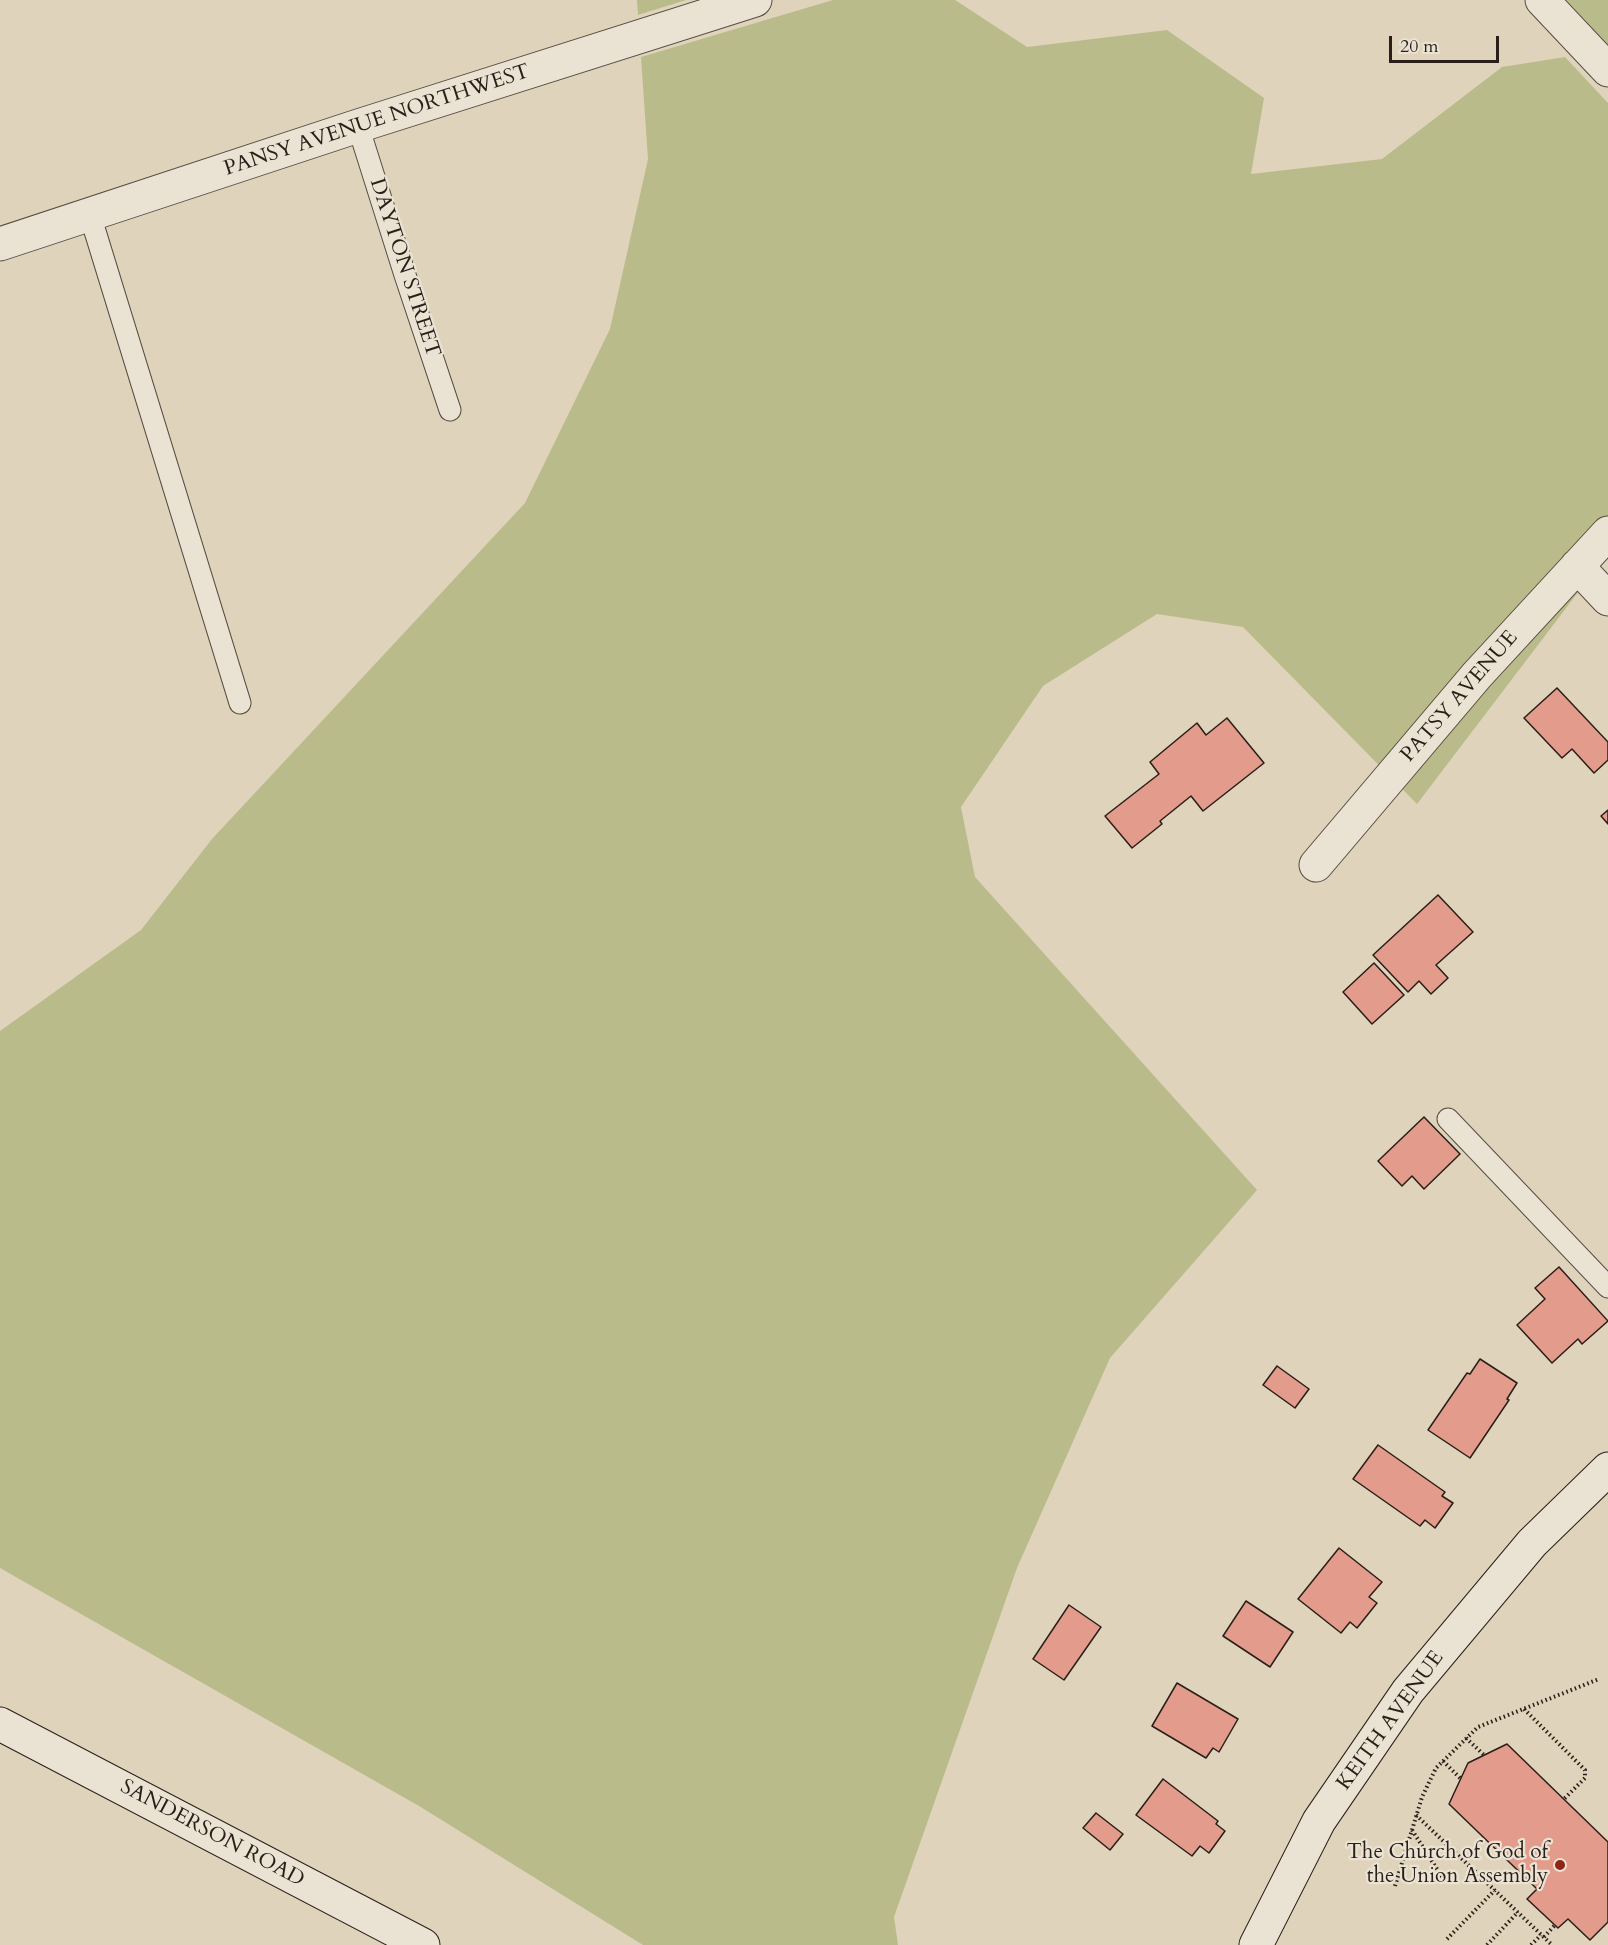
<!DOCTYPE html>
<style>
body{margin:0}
#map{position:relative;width:1608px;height:1945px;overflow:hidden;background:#dfd4bb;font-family:Cardo,serif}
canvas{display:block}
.scale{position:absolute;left:1389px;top:36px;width:110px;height:27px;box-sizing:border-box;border:3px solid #2a1e19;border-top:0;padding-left:8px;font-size:18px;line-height:21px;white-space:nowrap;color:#2a1e19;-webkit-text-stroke:4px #eae3d3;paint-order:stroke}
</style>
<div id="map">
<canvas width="1608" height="1945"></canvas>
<div class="scale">20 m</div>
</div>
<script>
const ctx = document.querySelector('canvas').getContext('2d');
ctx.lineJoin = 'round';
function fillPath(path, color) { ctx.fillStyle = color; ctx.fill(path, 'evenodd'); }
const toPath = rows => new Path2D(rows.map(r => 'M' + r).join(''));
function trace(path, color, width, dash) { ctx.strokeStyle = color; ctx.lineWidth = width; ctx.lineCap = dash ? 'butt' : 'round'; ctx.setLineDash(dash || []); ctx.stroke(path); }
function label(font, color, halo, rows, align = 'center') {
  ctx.font = font + ' Cardo,serif'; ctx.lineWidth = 4.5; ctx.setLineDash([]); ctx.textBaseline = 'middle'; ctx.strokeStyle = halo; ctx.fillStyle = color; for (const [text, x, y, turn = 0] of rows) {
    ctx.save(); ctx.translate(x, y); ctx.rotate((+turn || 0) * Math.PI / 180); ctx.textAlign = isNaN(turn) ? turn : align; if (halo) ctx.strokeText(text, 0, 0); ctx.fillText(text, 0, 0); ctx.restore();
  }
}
fillPath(toPath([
 [637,0,686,0,638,15],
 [833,0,955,0,1027,47,1167,30,1264,98,1251,174,1382,159,1502,67,1565,57,1608,103,1608,553,1417,804,1243,627,1157,614,1043,686,961,807,975,877,1257,1190,1110,1358,1017,1568,894,1917,898,1945,643,1945,419,1806,0,1568,0,1031,141,930,212,839,525,503,610,329,648,159,641,57],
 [1567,0,1608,0,1608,45,1566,0]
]), '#babb8b');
const building = toPath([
 [1557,688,1608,742,1608,760,1594,773,1572,749,1562,758,1524,718,1557,688],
 [1227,718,1264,763,1203,811,1191,796,1160,821,1162,824,1132,848,1105,816,1159,774,1150,762,1197,723,1206,735,1227,718],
 [1608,810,1608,824,1601,816,1608,810],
 [1438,895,1473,932,1436,965,1448,978,1431,994,1419,981,1408,992,1373,955,1438,895],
 [1374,963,1404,995,1372,1024,1343,992,1374,963],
 [1424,1117,1460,1154,1424,1189,1412,1176,1402,1186,1378,1161,1424,1117],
 [1559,1267,1608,1321,1582,1344,1578,1339,1552,1363,1517,1325,1545,1299,1535,1288,1559,1267],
 [1480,1359,1517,1383,1507,1399,1509,1400,1470,1458,1428,1430,1467,1373,1470,1374,1480,1359],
 [1277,1366,1309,1389,1295,1408,1263,1385,1277,1366],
 [1378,1445,1445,1492,1442,1496,1453,1503,1435,1528,1425,1520,1420,1526,1353,1479,1378,1445],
 [1339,1548,1382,1582,1369,1597,1377,1603,1357,1628,1350,1622,1341,1633,1298,1599,1339,1548],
 [1246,1601,1293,1632,1270,1667,1223,1636,1246,1601],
 [1069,1605,1101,1627,1064,1680,1033,1659,1069,1605],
 [1177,1683,1238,1719,1219,1752,1213,1748,1206,1758,1152,1726,1177,1683],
 [1507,1744,1608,1842,1608,1922,1590,1940,1568,1919,1558,1928,1527,1899,1537,1889,1449,1804,1468,1763,1507,1744],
 [1163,1779,1218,1821,1216,1824,1225,1831,1209,1853,1200,1846,1192,1856,1136,1815,1163,1779],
 [1096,1813,1123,1834,1110,1850,1083,1828,1096,1813]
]);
fillPath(building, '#e39b8c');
trace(building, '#2a1e19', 1.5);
const lane = toPath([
 [358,126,405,275,450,410],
 [90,215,240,703],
 [1448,1119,1608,1287]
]);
const street = toPath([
 [1542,0,1608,70],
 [0,244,358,126,755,0],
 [1577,566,1608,599],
 [1316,865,1477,675,1608,533]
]);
const secondary = toPath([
 [0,1724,423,1945],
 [1256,1945,1319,1821,1408,1691,1532,1543,1608,1469]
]);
trace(lane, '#574c42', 23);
trace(street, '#574c42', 35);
trace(secondary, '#2a1e19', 35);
trace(toPath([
 [1524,1709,1585,1770,1585,1778,1564,1799],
 [1466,1738,1484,1755],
 [1443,1761,1461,1779],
 [1416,1815,1552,1945],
 [1412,1830,1442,1877],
 [1395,1886,1422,1797,1436,1768,1478,1727,1599,1679],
 [1544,1937,1555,1925],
 [1447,1939,1495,1890],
 [1487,1945,1518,1912],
 [1531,1945,1541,1935]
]), '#2a1e19', 4, [1.5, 3]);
trace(lane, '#eae3d3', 21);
trace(street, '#eae3d3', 33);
trace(secondary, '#eae3d3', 33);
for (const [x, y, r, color] of [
 [1560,1865,6,"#8f2418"]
]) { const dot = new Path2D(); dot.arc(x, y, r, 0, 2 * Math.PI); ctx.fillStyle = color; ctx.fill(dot); trace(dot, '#eae3d3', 2); }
label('21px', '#2a1e19', '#eae3d3', [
 ["PANSY AVENUE NORTHWEST",377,121,-18],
 ["DAYTON STREET",404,268,72],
 ["PATSY AVENUE",1460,697,-49],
 ["KEITH AVENUE",1391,1721,-54],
 ["SANDERSON ROAD",212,1834,28]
]);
label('21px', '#2a1e19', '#eae3d3', [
 ["The Church of God of",1548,1853],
 ["the Union Assembly",1548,1877]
], 'right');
</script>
